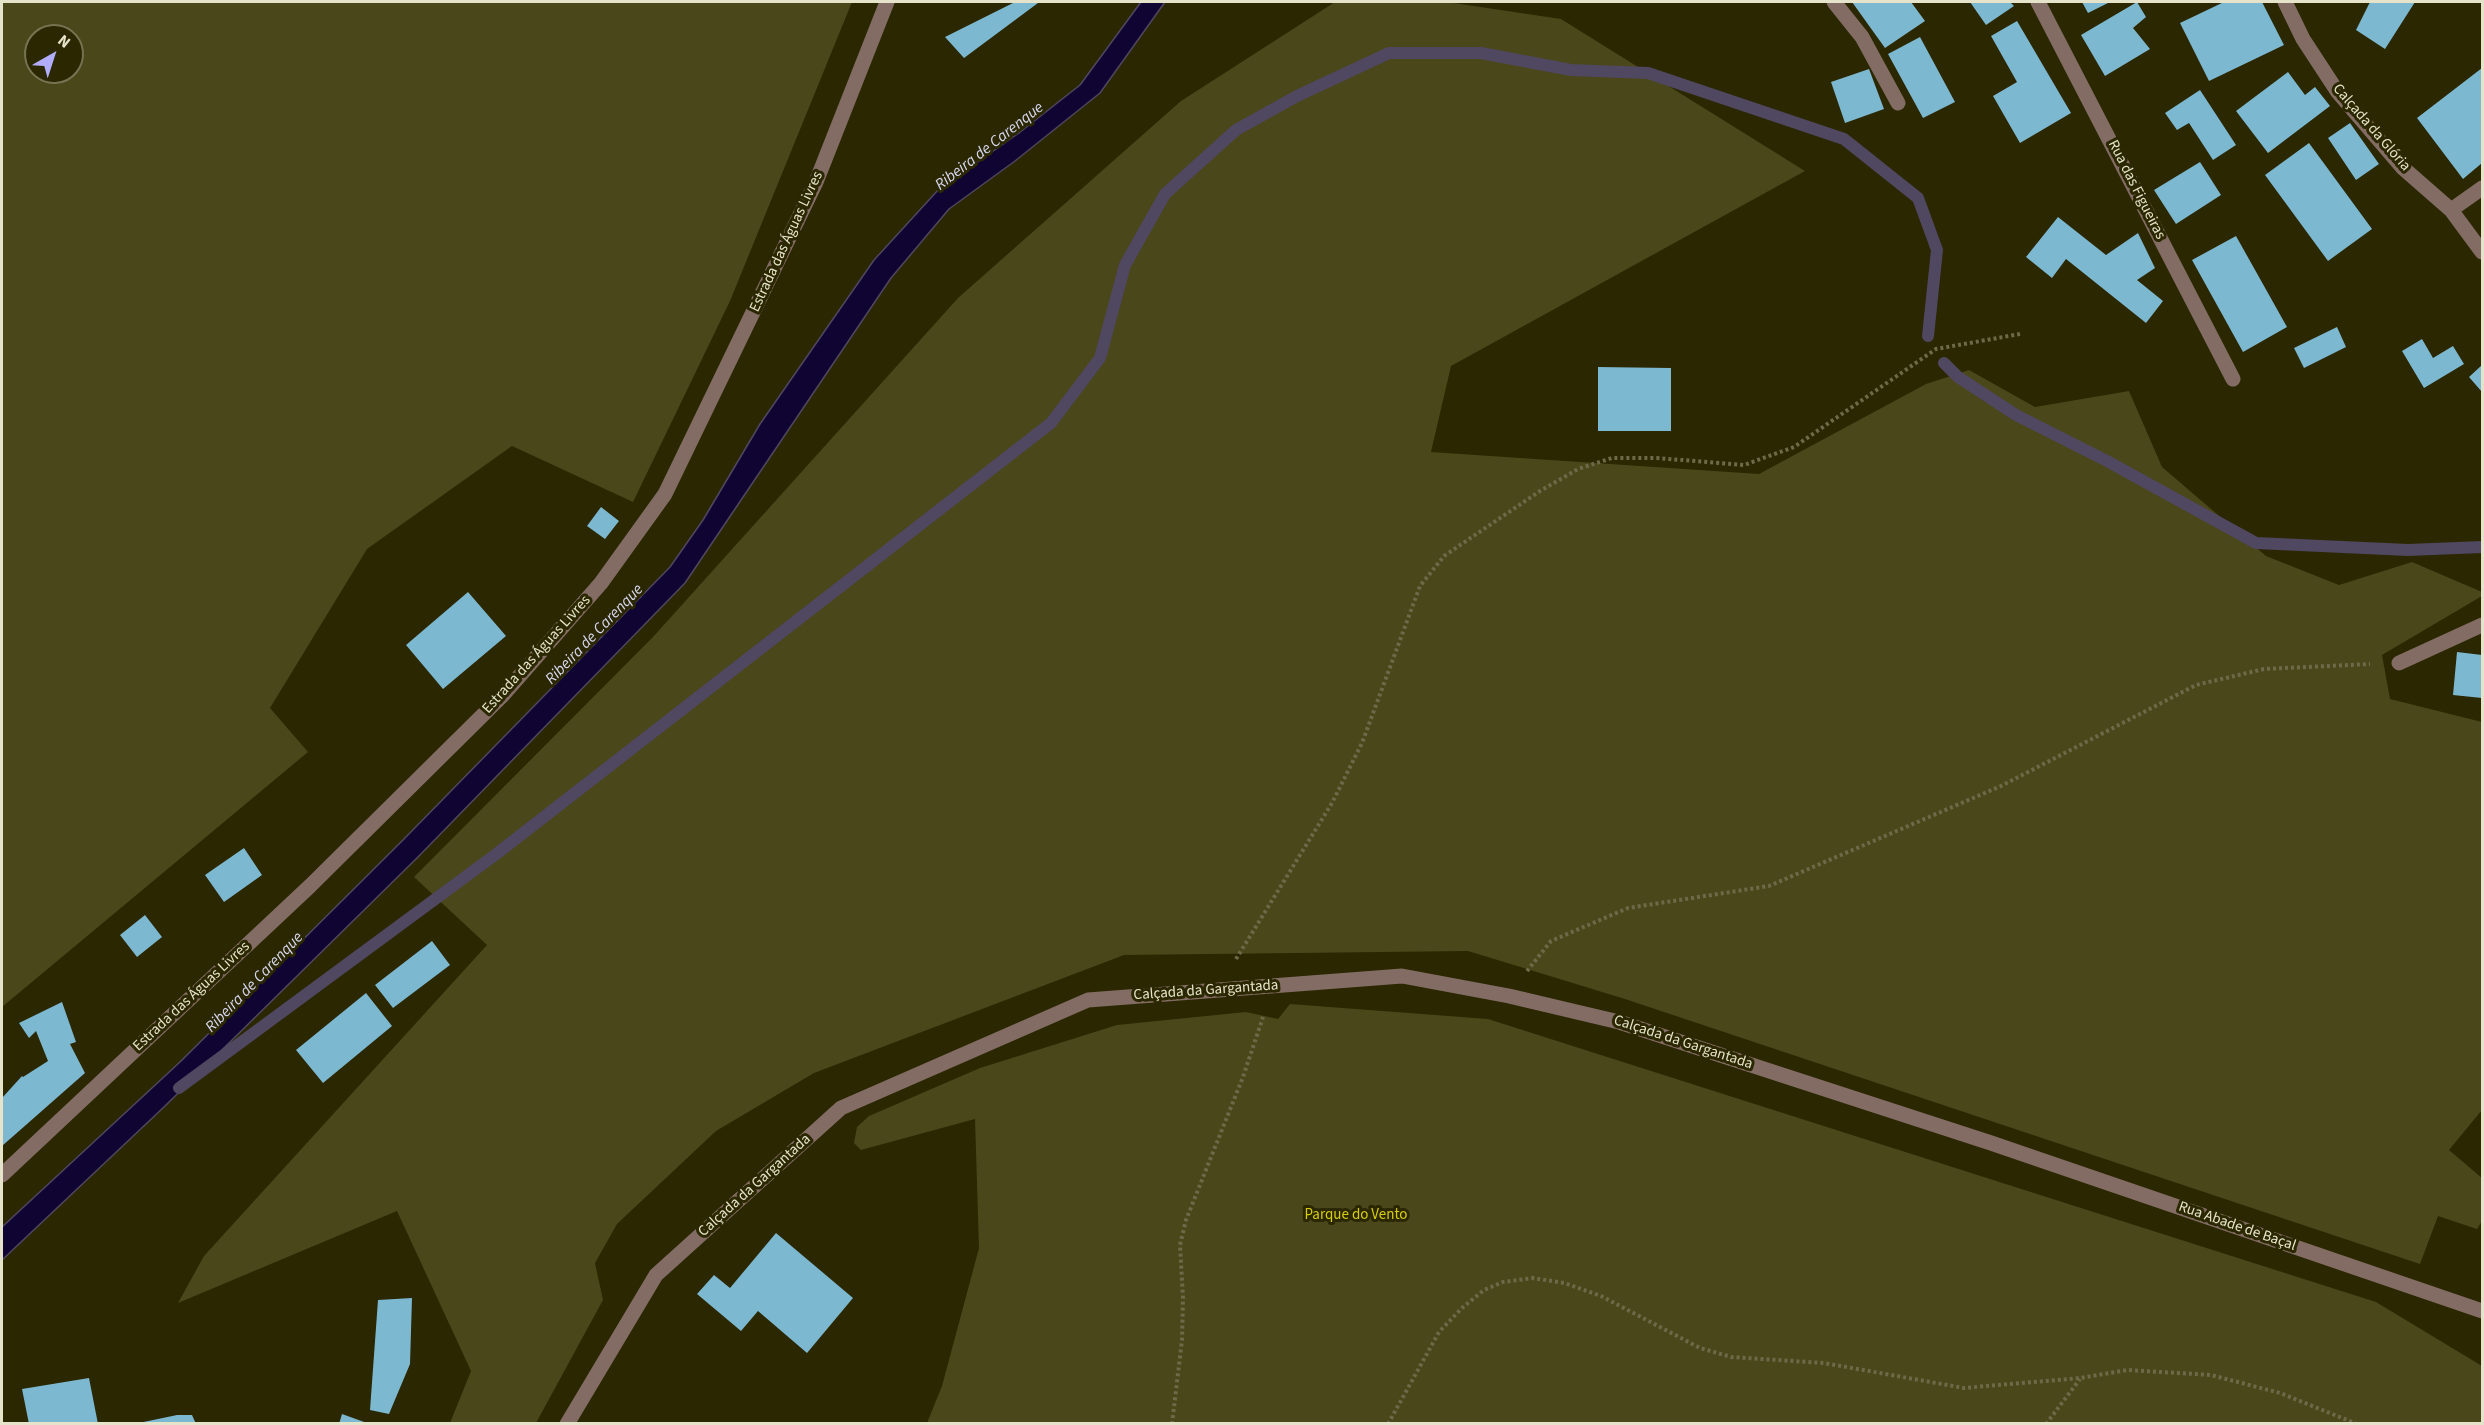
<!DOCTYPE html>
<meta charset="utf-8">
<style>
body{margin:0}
#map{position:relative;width:2484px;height:1425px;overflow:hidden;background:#2a2701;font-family:"Source Sans 3",sans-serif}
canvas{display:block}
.frame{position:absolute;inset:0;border:3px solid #e5e4ca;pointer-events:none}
.north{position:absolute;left:24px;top:24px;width:60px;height:60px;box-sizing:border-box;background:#2a2701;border:2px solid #757351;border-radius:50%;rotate:39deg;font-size:16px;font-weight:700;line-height:24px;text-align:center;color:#e5e4ca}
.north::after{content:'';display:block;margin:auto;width:21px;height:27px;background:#b1adfa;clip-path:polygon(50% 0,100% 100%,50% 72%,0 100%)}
</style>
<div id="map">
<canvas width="2484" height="1425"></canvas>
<div class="frame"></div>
<div class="north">N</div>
</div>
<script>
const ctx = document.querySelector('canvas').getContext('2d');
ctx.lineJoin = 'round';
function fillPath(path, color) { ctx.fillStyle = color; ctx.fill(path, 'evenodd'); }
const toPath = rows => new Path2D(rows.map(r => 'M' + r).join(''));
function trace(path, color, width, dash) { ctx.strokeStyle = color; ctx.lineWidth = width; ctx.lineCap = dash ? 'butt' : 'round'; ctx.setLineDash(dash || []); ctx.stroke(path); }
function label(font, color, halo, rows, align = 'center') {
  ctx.font = font + ' "Source Sans 3",sans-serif'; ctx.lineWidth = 6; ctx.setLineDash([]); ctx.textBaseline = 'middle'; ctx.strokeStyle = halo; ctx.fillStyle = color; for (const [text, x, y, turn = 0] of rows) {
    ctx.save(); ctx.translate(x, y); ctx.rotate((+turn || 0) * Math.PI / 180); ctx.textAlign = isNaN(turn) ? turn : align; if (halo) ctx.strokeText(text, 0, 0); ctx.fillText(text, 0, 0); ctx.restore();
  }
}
fillPath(toPath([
 [2,2,852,2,730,301,633,502,512,446,367,549,270,708,308,752,2,1007],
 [36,36,72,36,72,72,36,72],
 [1335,2,1447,2,1561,19,1805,171,1451,366,1431,452,1759,474,1926,384,1969,370,2035,407,2129,391,2162,467,2266,556,2339,585,2412,562,2482,592,2482,596,2382,655,2390,699,2482,722,2482,1110,2449,1150,2482,1178,2482,1221,2477,1229,2438,1216,2420,1264,1625,999,1468,951,1124,955,814,1073,716,1131,617,1224,595,1263,603,1300,536,1423,450,1423,471,1371,397,1211,178,1303,204,1256,487,945,414,877,653,637,958,298,1181,101],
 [1290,1004,1488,1019,2376,1302,2482,1366,2482,1423,927,1423,942,1386,979,1248,975,1119,861,1150,854,1143,857,1127,869,1116,980,1068,1117,1025,1246,1012,1278,1019]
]), '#4a471a');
const water = toPath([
 [1141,2,1165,2,1100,93,1015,161,949,209,891,278,685,583,418,857,165,1106,2,1260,2,1227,180,1062,404,839,670,567,703,520,760,424,874,260,939,189,1019,133,1080,85,1141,2]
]);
fillPath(water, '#100433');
trace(water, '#504760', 1.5);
trace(toPath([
 [1944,363,1958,377,2016,415,2107,461,2256,543,2408,550,2482,547],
 [179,1088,495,855,1051,423,1100,358,1125,265,1165,194,1236,130,1297,96,1389,53,1481,53,1571,70,1648,73,1844,139,1918,198,1937,250,1928,336]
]), '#504760', 12);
fillPath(toPath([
 [1015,2,1038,3,964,58,945,37],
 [1852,2,1911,2,1925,21,1885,48],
 [1970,2,2010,2,2014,6,1986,25],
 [2082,2,2110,2,2088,13],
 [2137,2,2146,17,2133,28,2150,49,2105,76,2081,35],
 [2224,2,2262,2,2284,45,2209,81,2180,23],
 [2370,2,2415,2,2385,49,2356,30],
 [2017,21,2071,113,2020,143,1993,96,2017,82,1991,36],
 [1920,37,1955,102,1923,118,1888,54],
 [2482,68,2482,163,2463,179,2417,118],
 [1869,69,1884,109,1845,123,1831,82],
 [2288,72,2305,95,2315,87,2330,106,2268,153,2236,111],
 [2200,90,2236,145,2213,160,2189,123,2177,130,2165,113],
 [2350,123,2379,164,2356,180,2328,138],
 [2309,143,2372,229,2328,261,2265,175],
 [2200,162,2221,195,2176,224,2154,190],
 [2058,217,2106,255,2138,233,2155,268,2137,280,2163,301,2146,323,2066,259,2052,278,2026,257],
 [2236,236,2287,327,2243,352,2192,260],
 [2337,327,2346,347,2304,368,2294,348],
 [2422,339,2433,358,2453,346,2464,364,2424,388,2402,351],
 [2482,365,2482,392,2469,377],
 [1598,367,1671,368,1671,431,1598,431],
 [601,507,619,521,605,539,587,526],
 [468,592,506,636,443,689,406,645],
 [2457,652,2482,655,2482,698,2453,695],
 [244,848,262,875,224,902,205,875],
 [145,915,162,937,137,957,120,935],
 [432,941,450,965,393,1008,375,985],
 [366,993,392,1026,323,1083,296,1050],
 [62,1002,76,1042,70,1044,85,1073,2,1146,2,1098,22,1076,23,1077,48,1061,36,1031,29,1038,19,1023],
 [776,1233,853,1298,807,1353,758,1311,741,1331,697,1294,714,1275,730,1288],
 [412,1298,410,1364,389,1414,370,1410,378,1300],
 [89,1378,98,1424,29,1424,22,1389],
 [342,1414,367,1423,367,1424,339,1424],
 [177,1415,192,1415,196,1424,134,1424]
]), '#7db8d1');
trace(toPath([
 [1236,959,1332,803,1362,743,1420,586,1444,556,1540,491,1578,469,1612,458,1657,458,1744,465,1794,447,1936,349,2020,334],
 [1527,971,1551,941,1628,908,1769,886,2001,786,2196,685,2264,669,2370,664],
 [1172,1424,1182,1340,1183,1298,1180,1245,1186,1220,1243,1077,1263,1017],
 [1388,1424,1439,1332,1462,1308,1484,1290,1503,1282,1533,1278,1564,1283,1601,1296,1700,1348,1731,1357,1824,1363,1964,1388,2080,1378,2127,1370,2211,1375,2280,1393,2357,1424],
 [2046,1424,2080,1379]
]), '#6c6a48', 4, [3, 3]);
trace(toPath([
 [1834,2,1862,37,1898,103],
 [2038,2,2233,379],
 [2285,2,2303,39,2337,91,2403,168,2451,210,2482,188],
 [2451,210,2482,252],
 [2399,663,2482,625],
 [2,1175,310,886,502,696,601,583,665,494,816,182,887,2],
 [567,1424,656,1275,841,1108,1088,1000,1402,976,1509,996,1619,1022,1991,1143,2482,1311]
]), '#826c63', 15);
label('15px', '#e5e4ca', '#2a2701', [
 ["Calçada da Glória",2371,128,49],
 ["Rua das Figueiras",2136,190,63],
 ["Estrada das Águas Livres",787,242,-65],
 ["Estrada das Águas Livres",537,655,-48],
 ["Calçada da Gargantada",1206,991,-4],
 ["Estrada das Águas Livres",192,997,-43],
 ["Calçada da Gargantada",1683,1043,18],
 ["Calçada da Gargantada",755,1186,-42],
 ["Rua Abade de Baçal",2237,1227,19]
]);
label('15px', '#d8cd0e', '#2a2701', [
 ["Parque do Vento",1356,1216]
]);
label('italic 16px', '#d8d8f2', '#2a2701', [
 ["Ribeira de Carenque",990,147,-38],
 ["Ribeira de Carenque",595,635,-46],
 ["Ribeira de Carenque",255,983,-46]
]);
</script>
